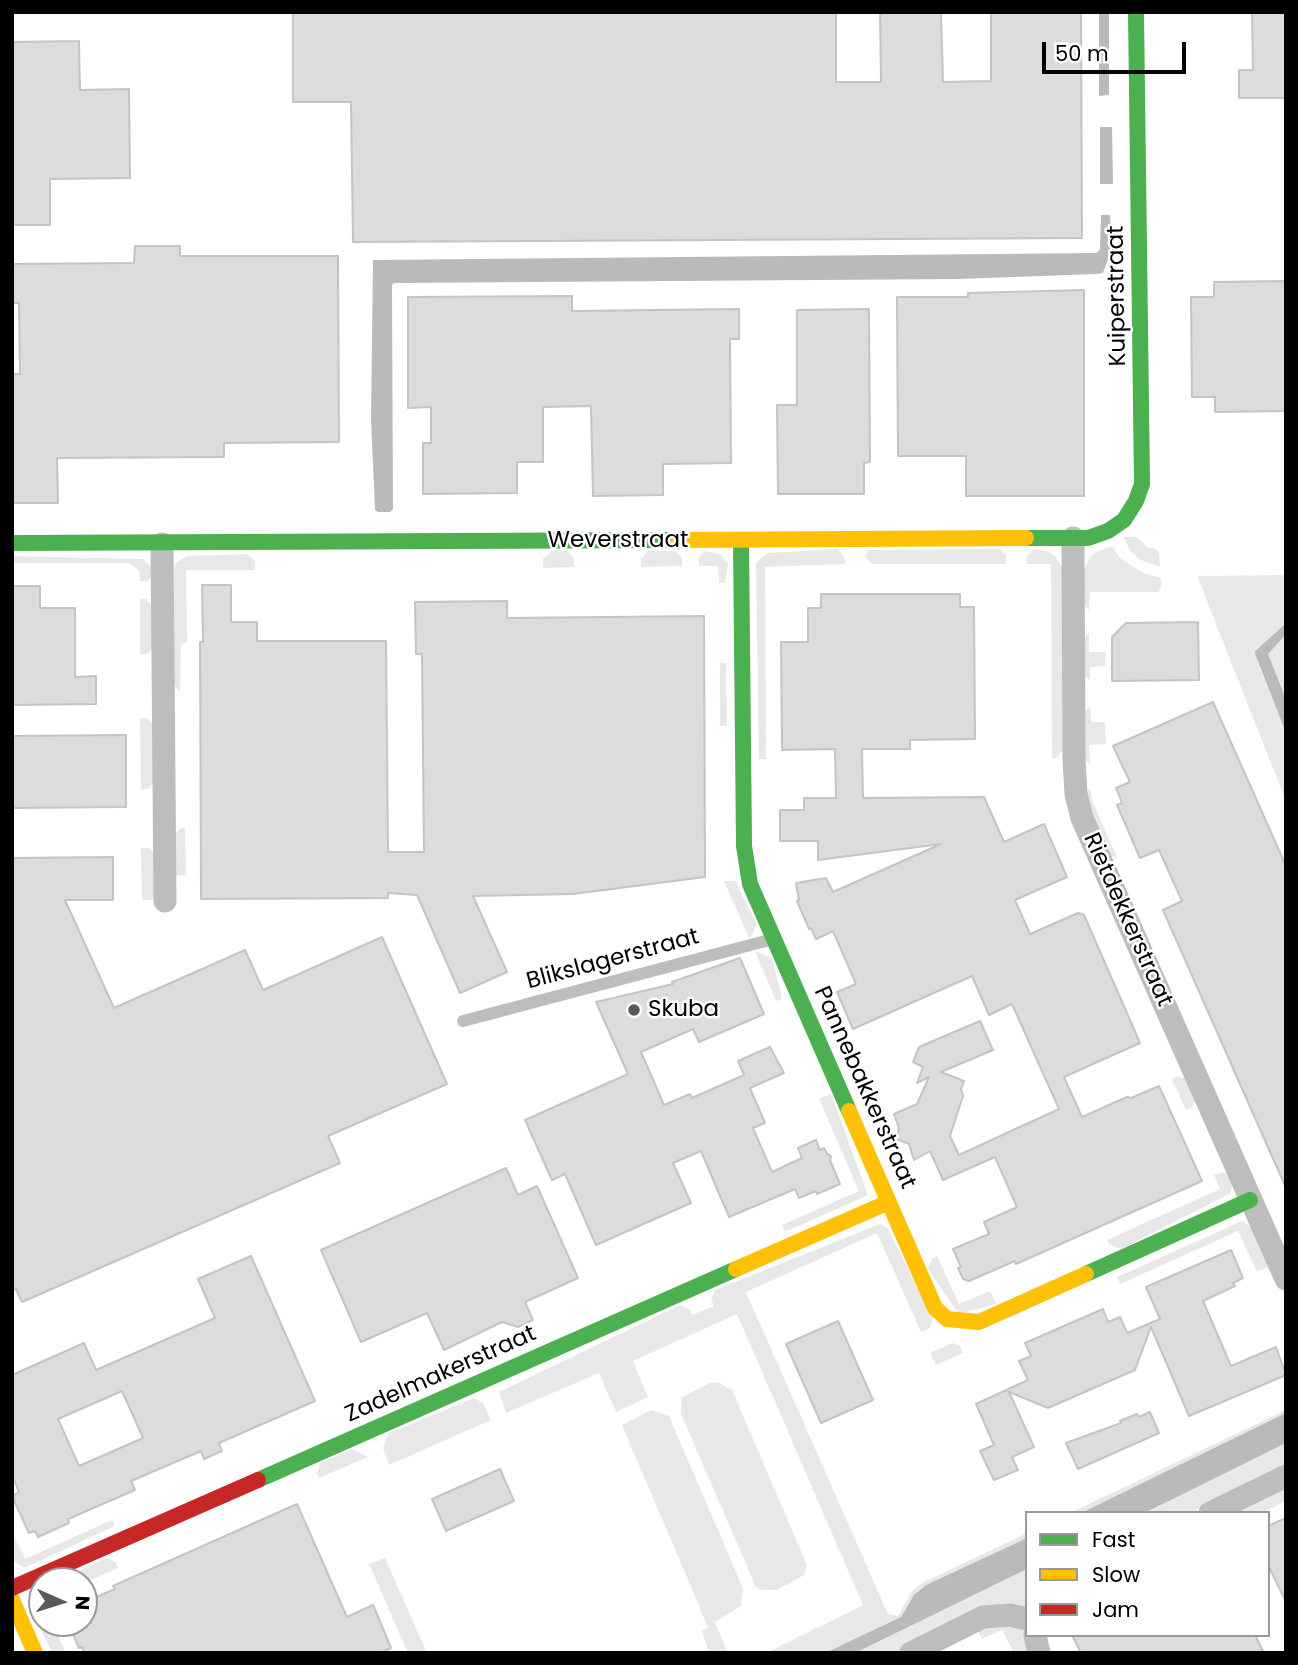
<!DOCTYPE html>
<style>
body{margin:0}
#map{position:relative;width:1298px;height:1665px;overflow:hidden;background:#fff;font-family:Poppins,sans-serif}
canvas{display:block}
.frame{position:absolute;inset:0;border:14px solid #000;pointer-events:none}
.legend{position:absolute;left:1025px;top:1511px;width:245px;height:126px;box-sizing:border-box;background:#fff;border:2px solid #999;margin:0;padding:9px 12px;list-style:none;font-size:21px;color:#000}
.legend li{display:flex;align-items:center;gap:14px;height:35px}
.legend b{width:35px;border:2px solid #999}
.north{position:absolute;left:28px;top:1567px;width:70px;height:70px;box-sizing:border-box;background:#fff;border:2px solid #999;border-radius:50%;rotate:93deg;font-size:19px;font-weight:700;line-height:28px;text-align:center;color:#000}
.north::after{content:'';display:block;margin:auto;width:24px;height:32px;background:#595959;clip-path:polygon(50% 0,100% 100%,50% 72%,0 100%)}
.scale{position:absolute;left:1042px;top:42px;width:144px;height:32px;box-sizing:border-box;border:4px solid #000;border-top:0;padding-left:9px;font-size:21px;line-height:24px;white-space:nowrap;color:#000;-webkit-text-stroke:5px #fff;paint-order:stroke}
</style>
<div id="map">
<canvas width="1298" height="1665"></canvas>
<div class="frame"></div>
<ul class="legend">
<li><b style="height:9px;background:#4caf50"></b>Fast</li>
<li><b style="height:9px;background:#ffc107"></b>Slow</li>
<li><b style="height:9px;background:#c62828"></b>Jam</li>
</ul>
<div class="north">N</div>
<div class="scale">50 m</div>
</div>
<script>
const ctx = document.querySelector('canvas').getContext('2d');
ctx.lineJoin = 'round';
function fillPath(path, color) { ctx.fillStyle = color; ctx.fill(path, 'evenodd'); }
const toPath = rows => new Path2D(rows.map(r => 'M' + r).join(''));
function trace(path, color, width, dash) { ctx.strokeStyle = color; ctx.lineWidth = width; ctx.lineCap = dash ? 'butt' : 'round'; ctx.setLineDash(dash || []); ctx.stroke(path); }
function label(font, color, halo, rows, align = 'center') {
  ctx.font = font + ' Poppins,sans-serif'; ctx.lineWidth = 5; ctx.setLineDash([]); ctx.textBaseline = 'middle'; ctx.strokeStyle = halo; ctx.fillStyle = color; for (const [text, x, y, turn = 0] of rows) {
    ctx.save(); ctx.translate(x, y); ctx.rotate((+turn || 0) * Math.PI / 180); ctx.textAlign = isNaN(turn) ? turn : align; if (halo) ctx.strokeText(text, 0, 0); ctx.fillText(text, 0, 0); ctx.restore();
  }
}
fillPath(toPath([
 [1123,537,1137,537,1148,548,1155,548,1159,553,1160,567,1141,560,1131,552],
 [1112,546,1121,559,1132,566,1146,574,1161,578,1162,585,1158,592,1090,592,1089,610,1083,604,1084,570,1090,557,1096,552],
 [838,549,844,557,845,564,765,567,766,759,759,759,756,563,767,553],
 [999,549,1006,555,1006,564,872,564,864,556,869,550],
 [1034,549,1049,552,1055,556,1063,569,1064,749,1056,758,1052,758,1051,564,1027,564,1027,556],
 [551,551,567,551,574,558,574,567,543,568,543,559],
 [648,551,675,551,682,558,682,566,641,567,641,558],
 [705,551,719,554,728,563,725,583,719,583,718,566,699,566,699,558],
 [247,554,255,561,255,570,186,570,187,643,181,644,180,692,173,684,174,569,176,563,187,556],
 [12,556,143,559,152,568,153,575,147,581,140,581,139,571,129,563,12,563],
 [1286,575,1286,623,1255,650,1256,658,1286,733,1286,801,1197,576],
 [140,599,146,599,154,607,155,646,147,654,140,654],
 [1089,633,1089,652,1106,652,1105,666,1090,667,1090,680,1082,673,1082,640],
 [1286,634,1286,699,1268,654,1268,651],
 [720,663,726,663,727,726,720,726],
 [1090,706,1091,722,1105,722,1106,744,1089,745,1090,764,1083,758,1083,714],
 [140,718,147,718,155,727,155,781,148,789,141,789],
 [1090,788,1093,802,1117,858,1107,855,1085,794],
 [181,828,185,828,186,875,175,876,174,835],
 [141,848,149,848,156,855,156,900,142,900],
 [724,881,735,881,757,924,751,937,749,938],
 [755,951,772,958,782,999,776,1001],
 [1178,1076,1188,1080,1196,1099,1192,1108,1186,1110,1172,1079],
 [831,1094,868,1195,785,1232,782,1225,859,1191,819,1099],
 [1221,1173,1228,1173,1232,1182,1231,1193,1121,1249,1109,1244,1107,1240,1220,1189,1214,1175],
 [1242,1221,1251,1227,1269,1266,1257,1272,1238,1231,1120,1284,1117,1277],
 [880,1224,887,1227,933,1319,930,1328,921,1332,877,1233,746,1292,888,1614,898,1616,912,1591,922,1583,1027,1533,1027,1538,926,1585,914,1595,901,1617,825,1653,766,1653,863,1605,737,1314,633,1361,648,1397,616,1412,599,1373,506,1413,499,1392,680,1305,689,1309,692,1315,714,1306,711,1299,715,1290],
 [937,1256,959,1304,990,1291,996,1304,959,1314,928,1269,932,1259],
 [953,1343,960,1346,963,1353,936,1365,930,1353],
 [718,1382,732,1390,807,1565,804,1575,777,1590,761,1590,756,1587,681,1414,681,1398,710,1383],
 [474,1398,483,1403,491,1420,389,1465,383,1448,389,1433],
 [651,1410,669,1416,743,1588,741,1606,715,1622,728,1653,709,1653,702,1631,708,1627,622,1425],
 [1286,1410,1286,1413,1259,1427,1081,1513,1070,1513],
 [1286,1443,1286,1466,1190,1513,1144,1513],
 [353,1449,368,1457,319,1478,317,1473,320,1463],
 [1286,1486,1286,1501,1262,1513,1233,1513],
 [112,1520,115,1526,24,1568,12,1560,12,1532,25,1559],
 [106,1558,116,1562,118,1568,84,1583,84,1581,58,1581],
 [385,1558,427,1653,408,1653,369,1564],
 [1027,1569,1027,1611,976,1616,899,1653,855,1653],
 [39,1593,42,1599,42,1623,53,1623,66,1653,52,1653,35,1617,34,1603],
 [986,1622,1024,1626,1029,1653,1014,1653,1002,1630,982,1639,976,1627]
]), '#e8e8e8');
fillPath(toPath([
 [1099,12,1109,12,1109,95,1099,96],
 [1100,127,1112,127,1113,184,1100,184],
 [1101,215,1110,215,1112,248,1103,273,1096,274,959,279,394,283,392,285,393,509,390,512,378,512,375,510,371,419,373,260,1097,253,1100,249],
 [1286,623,1286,634,1268,654,1286,699,1286,733,1255,654,1255,651],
 [1286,1413,1286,1443,1185,1493,1144,1513,1081,1513],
 [1027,1538,1027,1569,855,1653,825,1653,901,1617,914,1595,926,1585]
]), '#bababa');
const building = toPath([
 [293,12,836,12,836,82,881,82,880,12,941,12,943,82,991,81,991,12,1081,12,1082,238,353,242,351,102,293,102,293,12],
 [1252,12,1286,12,1286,98,1239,98,1239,70,1253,70,1252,12],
 [79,41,80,90,129,89,130,178,50,179,50,225,12,225,12,42,79,41],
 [135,246,180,246,180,256,338,256,339,442,224,443,224,457,57,458,58,503,12,503,12,374,20,374,19,303,12,303,12,264,134,263,135,246],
 [1286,281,1286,411,1215,412,1215,397,1192,397,1191,297,1214,297,1214,282,1286,281],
 [1084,290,1084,496,966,496,966,456,898,456,897,297,968,297,968,293,1084,290],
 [572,296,572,311,739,309,739,339,730,339,731,463,663,464,663,495,593,496,591,406,543,407,543,462,517,462,517,493,423,494,423,443,431,443,431,407,408,408,408,297,572,296],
 [869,309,870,462,864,463,864,494,778,494,777,405,797,405,797,310,869,309],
 [202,585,231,585,231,622,257,622,257,641,386,641,388,852,424,852,422,654,416,654,415,602,507,601,507,618,704,616,705,877,573,894,473,896,507,972,460,993,417,895,388,893,388,898,201,899,200,642,203,642,202,585],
 [12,586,40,586,40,608,75,608,75,677,96,676,96,704,12,705,12,586],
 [821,594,960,594,960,607,974,607,975,739,910,740,910,749,862,749,863,798,984,797,1004,842,1044,824,1067,877,1015,900,1030,934,1078,913,1084,915,1140,1043,1064,1077,1082,1117,1127,1097,1131,1098,1159,1086,1202,1181,1016,1264,1015,1261,969,1281,963,1279,958,1268,961,1267,953,1249,989,1234,984,1222,1017,1207,995,1157,943,1180,930,1151,914,1160,909,1144,896,1139,899,1128,894,1114,917,1104,929,1077,917,1083,923,1067,913,1062,919,1047,980,1021,993,1050,941,1072,964,1081,961,1089,963,1096,950,1136,959,1155,1059,1109,1012,1004,989,1015,972,976,853,1029,837,992,856,984,833,931,816,939,811,928,809,929,797,901,799,900,796,883,826,878,833,892,941,844,818,860,818,841,780,841,780,810,804,810,804,798,836,798,835,749,782,750,781,642,808,642,808,608,821,608,821,594],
 [1198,622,1199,680,1112,681,1112,637,1126,623,1198,622],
 [1213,702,1286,866,1286,1188,1163,910,1182,901,1159,850,1140,858,1117,805,1122,803,1116,788,1130,782,1113,746,1213,702],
 [126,735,126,807,12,808,12,736,126,735],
 [113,857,113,900,65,900,114,1008,245,950,263,990,382,937,447,1084,328,1136,340,1163,22,1302,16,1289,12,1291,12,858,113,857],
 [740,958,764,1014,699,1042,693,1029,641,1052,664,1105,690,1094,692,1098,744,1075,738,1061,770,1047,784,1073,750,1088,765,1123,753,1128,772,1172,802,1158,798,1148,816,1140,820,1150,824,1148,827,1154,831,1156,830,1160,840,1184,817,1194,816,1191,799,1198,795,1189,729,1217,701,1151,673,1163,691,1203,596,1245,565,1174,552,1180,525,1120,628,1074,596,1002,673,984,672,982,740,958],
 [506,1168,518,1195,537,1186,578,1278,525,1302,533,1320,518,1327,502,1322,444,1350,427,1313,361,1342,321,1250,506,1168],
 [1231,1250,1243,1278,1233,1283,1235,1286,1203,1301,1231,1366,1276,1347,1286,1375,1189,1416,1151,1327,1135,1370,1048,1408,1009,1392,1034,1447,1012,1457,1018,1470,994,1480,980,1451,994,1445,976,1404,1028,1380,1019,1361,1031,1356,1025,1343,1103,1309,1108,1322,1120,1317,1127,1333,1160,1319,1146,1287,1231,1250],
 [251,1256,315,1401,219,1443,222,1451,204,1459,201,1451,131,1481,135,1490,68,1519,69,1523,38,1537,35,1531,29,1533,12,1496,19,1492,12,1475,12,1375,84,1343,96,1370,215,1318,198,1279,251,1256],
 [122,1391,143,1438,79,1466,58,1419,122,1391],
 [838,1321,873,1400,821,1423,786,1344,838,1321],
 [1150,1412,1159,1433,1078,1469,1066,1443,1121,1423,1120,1421,1137,1414,1139,1417,1150,1412],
 [500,1469,514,1501,446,1531,432,1499,500,1469],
 [297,1504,347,1617,373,1605,391,1648,380,1653,85,1653,82,1647,79,1648,68,1623,84,1623,84,1602,115,1589,113,1586,297,1504],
 [1286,1518,1286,1602,1268,1565,1268,1526,1286,1518],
 [1072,1635,1255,1635,1264,1653,1081,1653,1072,1635]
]);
fillPath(building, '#dcdcdc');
trace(building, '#c4c4c4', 2);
trace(toPath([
 [463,1021,773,939]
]), '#bdbdbd', 12);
trace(toPath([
 [1073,538,1074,760,1076,794,1082,818,1286,1279],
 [162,544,165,901],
 [1210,1513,1286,1476],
 [1035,1635,1039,1653],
 [911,1653,983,1617,1010,1615,1027,1619]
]), '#bdbdbd', 23);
trace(toPath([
 [1026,538,1088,538,1108,531,1124,520,1136,501,1142,484,1136,12],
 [741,540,744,846,750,884,849,1111],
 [12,543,678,540],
 [1086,1274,1250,1200],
 [258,1480,736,1269]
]), '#4caf50', 16);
trace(toPath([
 [678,540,1026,538],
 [849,1111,935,1308,947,1319,979,1322,1086,1274],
 [736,1269,889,1202],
 [12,1600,35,1653]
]), '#ffc107', 16);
trace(toPath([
 [12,1588,258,1480]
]), '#c62828', 16);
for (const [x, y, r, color] of [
 [634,1010,7,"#595959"]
]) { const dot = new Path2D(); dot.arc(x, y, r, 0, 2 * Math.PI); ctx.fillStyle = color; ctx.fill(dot); trace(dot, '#fff', 2.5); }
label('23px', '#000', '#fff', [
 ["Kuiperstraat",1118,296,-91],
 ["Weverstraat",618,541],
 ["Rietdekkerstraat",1127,920,66],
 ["Blikslagerstraat",613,960,-15],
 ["Pannebakkerstraat",864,1088,66],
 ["Zadelmakerstraat",441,1375,-24]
]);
label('23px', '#000', '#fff', [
 ["Skuba",648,1010]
], 'left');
</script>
